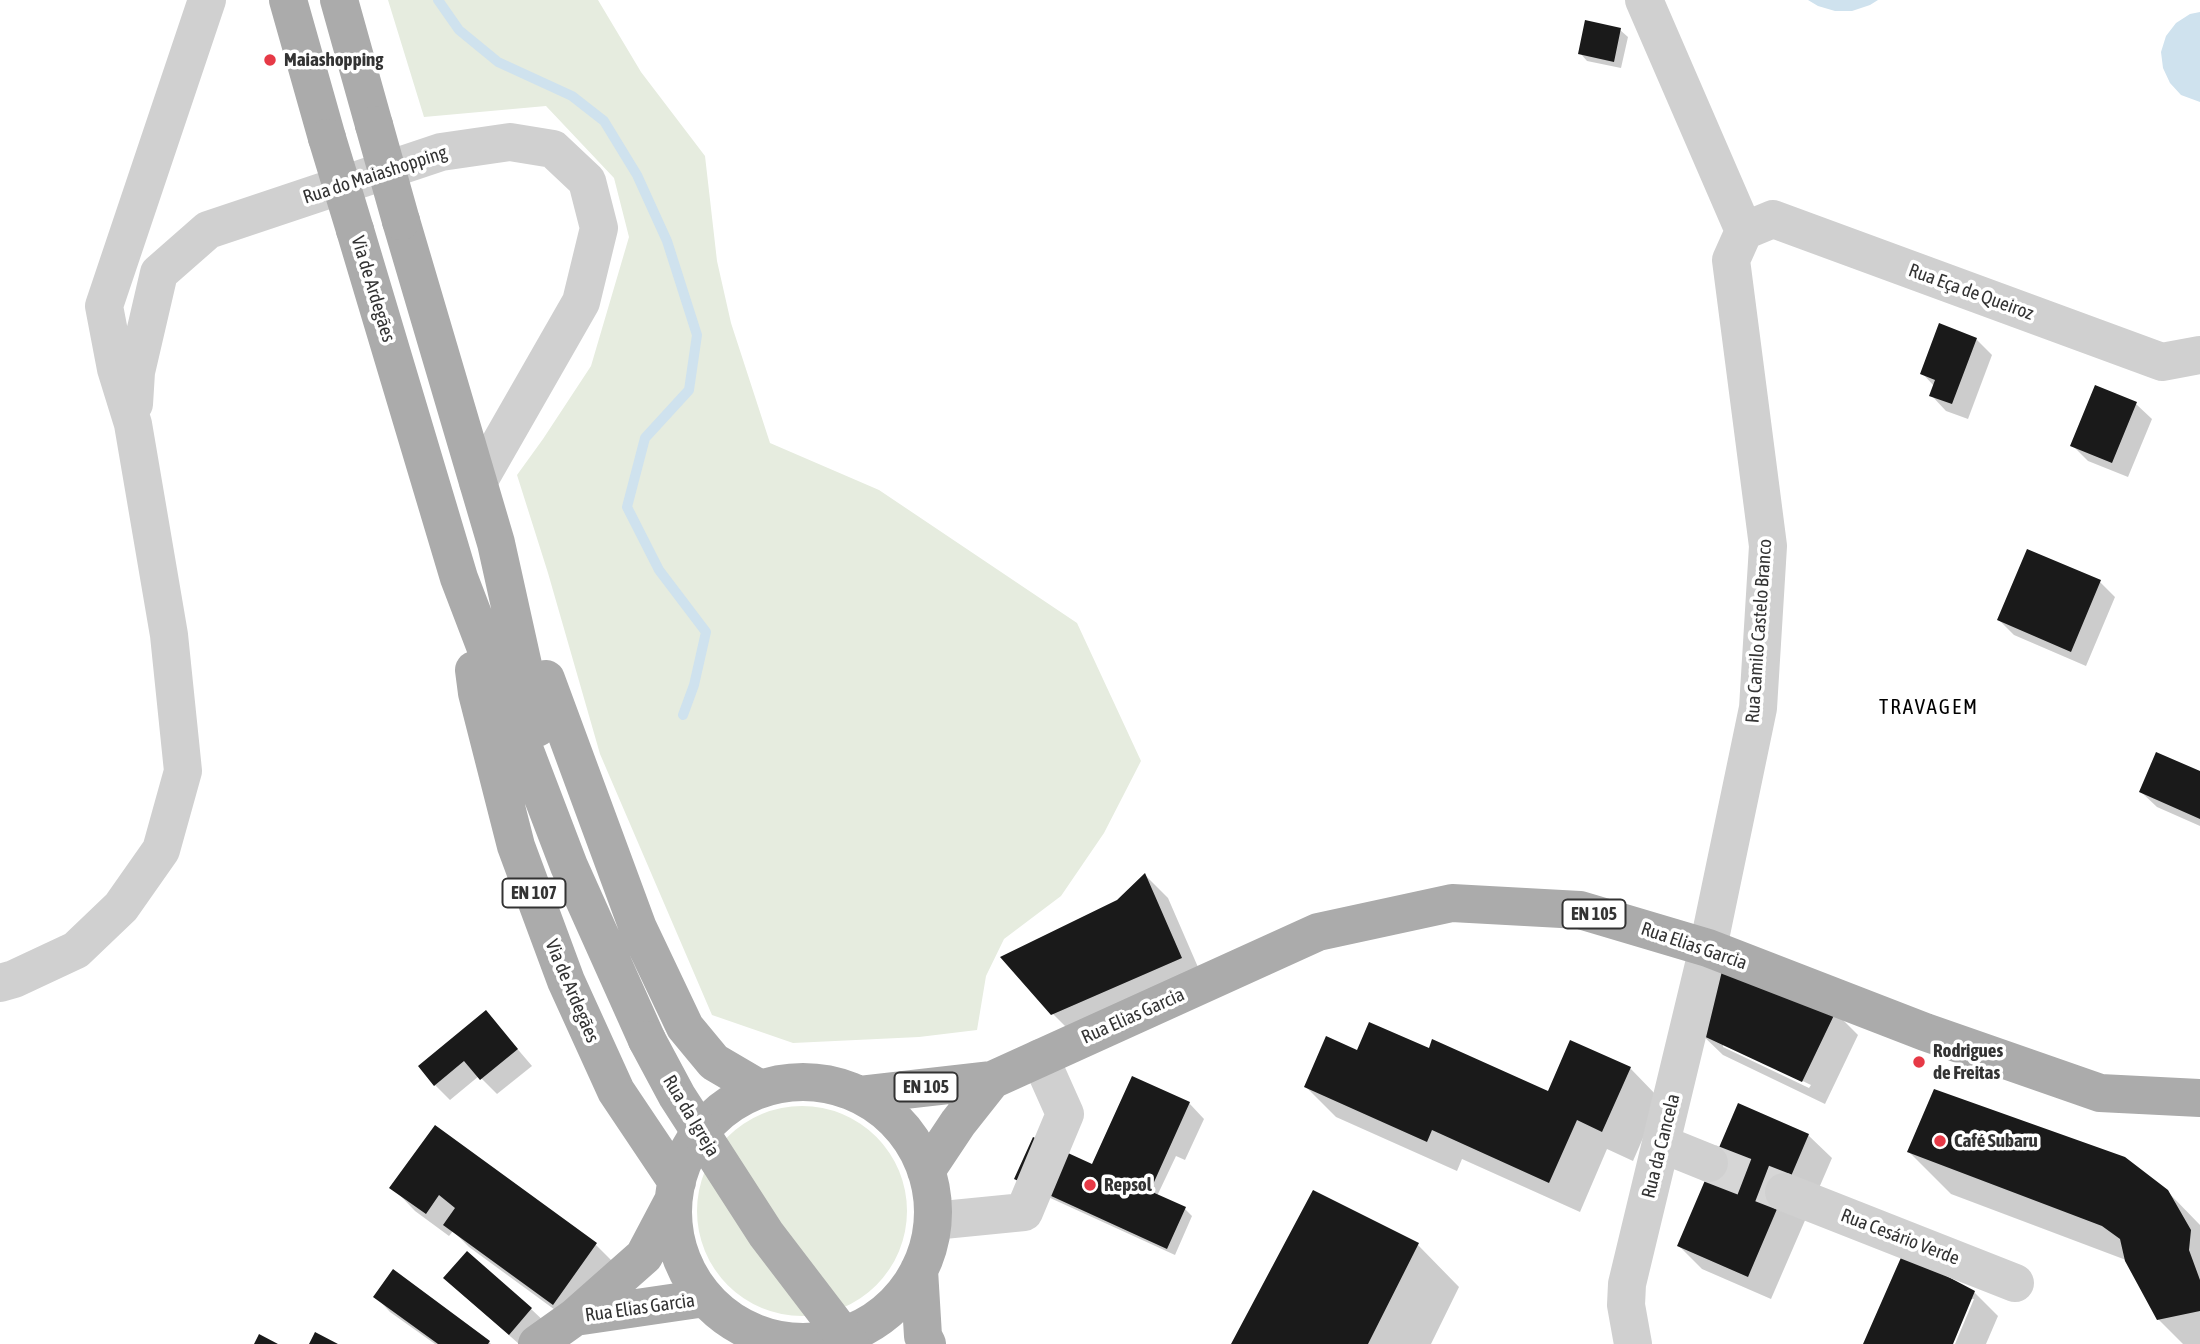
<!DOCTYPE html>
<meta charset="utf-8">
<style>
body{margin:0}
canvas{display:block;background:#fff}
</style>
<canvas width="2200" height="1344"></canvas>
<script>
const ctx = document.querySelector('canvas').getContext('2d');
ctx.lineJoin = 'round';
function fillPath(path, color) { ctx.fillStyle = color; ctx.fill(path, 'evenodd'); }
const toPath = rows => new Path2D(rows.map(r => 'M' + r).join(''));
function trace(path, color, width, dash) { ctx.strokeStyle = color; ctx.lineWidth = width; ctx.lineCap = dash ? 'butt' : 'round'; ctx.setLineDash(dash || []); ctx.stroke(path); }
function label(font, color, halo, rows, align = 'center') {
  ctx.font = font + ' "Asap Condensed",sans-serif'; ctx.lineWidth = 7; ctx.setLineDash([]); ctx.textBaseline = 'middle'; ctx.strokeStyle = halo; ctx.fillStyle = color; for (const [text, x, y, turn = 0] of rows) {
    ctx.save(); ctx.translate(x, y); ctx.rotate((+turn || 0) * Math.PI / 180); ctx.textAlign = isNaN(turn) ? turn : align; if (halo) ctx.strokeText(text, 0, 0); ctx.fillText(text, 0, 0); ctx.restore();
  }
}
fillPath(toPath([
 [388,0,598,0,641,72,705,156,717,261,731,323,770,443,879,490,1077,623,1141,761,1104,833,1061,896,1004,939,986,976,977,1030,919,1037,793,1043,712,1015,600,754,548,573,517,475,543,439,591,366,629,237,614,178,546,106,424,117],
 '697 1211a105 105 0 1 1 210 0a105 105 0 1 1-210 0Z'
]), '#e6ecdf');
fillPath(toPath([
 [1808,0,1878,0,1870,5,1852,11,1835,11,1818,6],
 [2200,12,2200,102,2181,95,2170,83,2163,68,2161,52,2166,36,2176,23,2190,14]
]), '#cfe2ee');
fillPath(toPath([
 [1620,30,1628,37,1621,68,1587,61,1580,53],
 [1976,339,1992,355,1968,419,1946,411,1931,395,1934,386,1922,373],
 [2136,404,2152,419,2128,477,2088,461,2072,445],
 [2100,582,2115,597,2086,666,2014,635,1999,620],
 [2200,772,2200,826,2157,807,2141,792],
 [1145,875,1168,898,1204,981,1076,1037,1053,1014,1118,902],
 [486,1012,532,1066,497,1094,479,1076,450,1100,435,1085],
 [1835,1012,1858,1035,1825,1104,1723,1055,1699,1032],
 [1723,1043,1811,1085,1809,1088,1723,1047],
 [1430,1051,1549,1093,1630,1068,1660,1099,1633,1161,1607,1149,1580,1212,1462,1159,1457,1171,1336,1117,1306,1087,1357,1053],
 [1189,1103,1204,1119,1185,1160,1176,1156,1157,1196,1185,1209,1192,1216,1175,1255,1024,1186,1093,1166],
 [435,1128,596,1245,619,1268,577,1326,469,1247,453,1231,449,1236,415,1211,392,1187],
 [1808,1135,1832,1158,1771,1299,1702,1269,1679,1246],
 [1909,1152,2167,1191,2200,1225,2200,1344,2183,1344,2158,1319,2126,1260,1951,1194],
 [1418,1245,1459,1287,1431,1344,1233,1344],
 [468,1253,531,1309,547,1324,519,1344,461,1293],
 [1974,1292,1998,1316,1986,1344,1955,1344,1974,1299,1970,1299,1951,1344,1865,1344],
 [375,1296,489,1342,491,1344,435,1344,390,1312]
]), '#0003');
trace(toPath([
 [438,0,459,30,498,62,572,96,604,121,637,175,667,241,697,335,689,390,645,438,627,507,659,570,706,632,694,685,683,715]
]), '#cfe2ee', 10);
fillPath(toPath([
 [1585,20,1621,28,1614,62,1578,54],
 [1939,323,1977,338,1952,404,1929,396,1935,380,1920,374],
 [2095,385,2137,402,2112,463,2070,446],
 [2027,549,2101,580,2071,652,1997,620],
 [2156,752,2200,771,2200,819,2139,792],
 [1145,873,1182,958,1051,1015,1000,957,1117,900],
 [1714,963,1836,1011,1802,1082,1697,1033],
 [486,1010,518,1049,480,1080,464,1061,434,1086,418,1066],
 [1369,1022,1429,1048,1432,1039,1548,1091,1570,1040,1631,1067,1602,1132,1577,1120,1549,1183,1432,1130,1427,1142,1304,1087,1326,1036,1357,1050],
 [1132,1076,1190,1102,1150,1191,1186,1207,1167,1249,1014,1179,1033,1137,1092,1164],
 [1934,1089,2125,1157,2168,1190,2191,1230,2189,1250,2200,1280,2200,1311,2157,1320,2125,1261,2120,1239,2102,1226,1907,1152],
 [1738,1103,1809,1134,1748,1277,1677,1246],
 [435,1125,597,1243,553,1305,443,1225,455,1208,439,1195,426,1214,389,1188],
 [1313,1190,1419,1243,1368,1344,1231,1344],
 [467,1251,532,1308,509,1335,443,1278],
 [1903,1253,1975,1291,1953,1344,1863,1344],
 [393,1269,490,1341,488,1344,438,1344,373,1297],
 [315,1332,338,1344,309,1344],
 [259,1334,278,1344,254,1344]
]), '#1a1a1a');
trace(toPath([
 [1709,1163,1784,1192]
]), '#d6d6d6', 38, [38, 19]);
trace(toPath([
 [1644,0,1744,231],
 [1744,231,1773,219,2162,362,2200,355],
 [134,404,136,372,159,273,208,230,441,152,510,142,553,149,587,181,599,228,581,302,478,482],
 [0,983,14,979,76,950,121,907,161,850,183,771,169,635,133,424,116,369,104,306,207,0],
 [1662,1144,1709,1163],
 [1784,1192,2015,1283],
 [933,1221,1024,1212,1065,1114,1040,1058],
 [1633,1344,1626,1305,1627,1284,1708,948,1758,708,1768,546,1731,260,1744,231]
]), '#d0d0d0', 38);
trace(toPath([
 [288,0,327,138],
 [339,0,374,125],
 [401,221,496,543,537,728],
 [355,230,459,578,569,866,647,1040],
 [474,670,477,693,516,846,566,981,616,1091,677,1182],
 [546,679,638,928,685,1027,714,1062,760,1089],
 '673 1212a130 130 0 1 1 260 0a130 130 0 1 1-260 0Z',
 [860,1095,992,1080,1318,932,1452,903,1580,910,1708,948,1925,1032,2100,1093,2200,1098],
 [926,1171,958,1123,992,1080],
 [919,1270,923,1336,927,1344],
 [575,1317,705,1298],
 [537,1344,575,1317,644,1256,672,1203]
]), '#ababab', 38);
trace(toPath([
 [374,125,401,221],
 [327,138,355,230],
 [647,1040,677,1096,766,1234,850,1344]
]), '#ababab', 38);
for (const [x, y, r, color] of [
 [270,60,7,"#e63946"],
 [1919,1062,7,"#e63946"],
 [1940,1141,7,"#e63946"],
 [1090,1185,7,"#e63946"]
]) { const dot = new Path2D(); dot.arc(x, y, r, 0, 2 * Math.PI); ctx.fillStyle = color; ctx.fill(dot); trace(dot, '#fff', 2.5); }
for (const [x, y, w] of [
 [534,893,63],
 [1594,914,63],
 [926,1087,63]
]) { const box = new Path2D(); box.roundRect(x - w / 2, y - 14.5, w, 29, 5); ctx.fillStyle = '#fff'; ctx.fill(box); trace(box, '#333', 2); }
label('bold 18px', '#333', null, [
 ["EN 107",534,893],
 ["EN 105",1594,914],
 ["EN 105",926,1087]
]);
label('bold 19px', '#333', '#fff', [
 ["Maiashopping",284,60],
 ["Rodrigues",1933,1051],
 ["de Freitas",1933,1073],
 ["Café Subaru",1954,1141],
 ["Repsol",1104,1185]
], 'left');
label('19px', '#333', '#fff', [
 ["Rua do Maiashopping",375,175,-18],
 ["Via de Ardegães",373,289,73],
 ["Rua Eça de Queiroz",1971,292,20],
 ["Rua Camilo Castelo Branco",1759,631,-86],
 ["Rua Elias Garcia",1694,946,19],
 ["Via de Ardegães",572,991,67],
 ["Rua Elias Garcia",1133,1016,-24],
 ["Rua da Igreja",691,1116,59],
 ["Rua da Cancela",1661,1146,-76],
 ["Rua Cesário Verde",1900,1237,21],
 ["Rua Elias Garcia",640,1308,-8]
]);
ctx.letterSpacing = '2px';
label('21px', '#000', '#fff', [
 ["TRAVAGEM",1929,707]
]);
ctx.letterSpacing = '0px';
</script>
